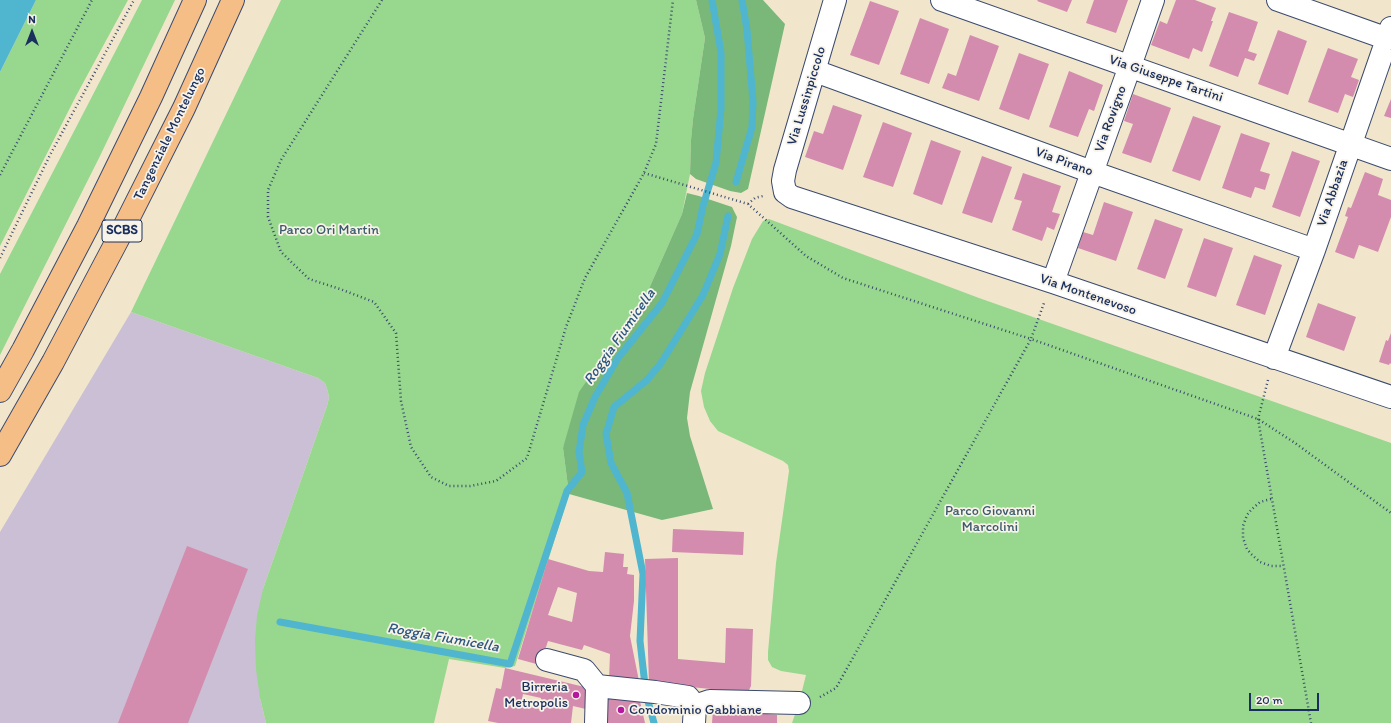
<!DOCTYPE html>
<style>
body{margin:0}
#map{position:relative;width:1391px;height:723px;overflow:hidden;background:#f1e6cc;font-family:Itim,sans-serif}
canvas{display:block}
.north{position:absolute;left:12px;top:12px;width:40px;height:40px;-webkit-text-stroke:3px #f7f3e8;paint-order:stroke;rotate:0deg;font-size:11px;font-weight:700;line-height:16px;text-align:center;color:#1b2f5e}
.north::after{content:'';display:block;margin:auto;width:14px;height:18px;background:#1b2f5e;clip-path:polygon(50% 0,100% 100%,50% 72%,0 100%)}
.scale{position:absolute;left:1249px;top:693px;width:70px;height:18px;box-sizing:border-box;border:2px solid #1b2f5e;border-top:0;padding-left:5px;font-size:12px;line-height:14px;white-space:nowrap;color:#1b2f5e;-webkit-text-stroke:3px #f7f3e8;paint-order:stroke}
</style>
<div id="map">
<canvas width="1391" height="723"></canvas>
<div class="north">N</div>
<div class="scale">20 m</div>
</div>
<script>
const ctx = document.querySelector('canvas').getContext('2d');
ctx.lineJoin = 'round';
function fillPath(path, color) { ctx.fillStyle = color; ctx.fill(path, 'evenodd'); }
const toPath = rows => new Path2D(rows.map(r => 'M' + r).join(''));
function trace(path, color, width, dash) { ctx.strokeStyle = color; ctx.lineWidth = width; ctx.lineCap = dash ? 'butt' : 'round'; ctx.setLineDash(dash || []); ctx.stroke(path); }
function label(font, color, halo, rows, align = 'center') {
  ctx.font = font + ' Itim,sans-serif'; ctx.lineWidth = 3.5; ctx.setLineDash([]); ctx.textBaseline = 'middle'; ctx.strokeStyle = halo; ctx.fillStyle = color; for (const [text, x, y, turn = 0] of rows) {
    ctx.save(); ctx.translate(x, y); ctx.rotate((+turn || 0) * Math.PI / 180); ctx.textAlign = isNaN(turn) ? turn : align; if (halo) ctx.strokeText(text, 0, 0); ctx.fillText(text, 0, 0); ctx.restore();
  }
}
fillPath(toPath([
 [131,312,318,378,325,383,328,392,329,398,327,406,263,589,260,698,266,723,0,723,0,532]
]), '#cbbfd5');
fillPath(toPath([
 [36,0,128,0,76,96,0,246,0,72],
 [142,0,175,0,99,158,0,355,0,274],
 [281,0,696,0,705,38,693,119,691,140,690,174,682,214,640,309,630,328,609,349,563,448,569,494,515,666,505,668,449,659,434,723,266,723,260,698,256,669,255,640,257,616,263,589,327,406,329,398,328,392,325,383,318,378,131,312],
 [769,219,979,298,1391,443,1391,723,792,723,799,703,806,675,781,671,772,667,768,660,768,652,776,563,789,471,788,465,783,461,718,431,710,421,704,407,701,391,705,373,733,288,752,239,763,221]
]), '#97d78e');
fillPath(toPath([
 [696,0,763,0,785,24,748,189,741,193,730,191,696,179,690,174,691,140,693,119,705,38],
 [687,193,699,196,732,207,737,217,731,246,690,392,687,418,690,436,713,509,662,520,569,494,563,448,579,392,609,349,630,328,640,309,682,214]
]), '#79b879');
fillPath(toPath([
 [0,0,36,0,0,72]
]), '#50b5cf');
trace(toPath([
 [736,182,752,127,753,101,747,30,742,0],
 [280,622,510,664,567,491,582,472,579,452,583,425,595,397,618,358,662,303,697,234,703,206,716,163,721,109,721,52,712,0],
 [654,723,646,694,640,641,643,574,627,493,611,463,606,434,614,407,647,380,661,363,703,295,720,254,728,216]
]), '#50b5cf', 7);
fillPath(toPath([
 [1038,0,1072,0,1067,12,1037,1],
 [1094,0,1128,0,1116,33,1086,23],
 [1176,0,1195,0,1216,8,1211,21,1213,21,1202,52,1193,48,1189,59,1151,45,1160,21,1167,24],
 [870,1,899,11,879,65,850,55],
 [1229,12,1258,22,1248,51,1257,54,1254,61,1245,58,1238,77,1209,66],
 [920,18,949,29,929,84,900,74],
 [1278,30,1307,41,1288,95,1258,84],
 [970,35,999,46,979,101,942,88,948,73,956,76],
 [1328,48,1358,59,1351,77,1359,80,1353,97,1345,94,1338,113,1308,102],
 [1019,53,1049,64,1029,120,999,109],
 [1069,71,1103,85,1094,111,1089,109,1078,137,1049,127],
 [1133,94,1171,108,1151,163,1122,153,1133,124,1124,121],
 [1391,99,1391,118,1384,116],
 [833,105,862,115,843,170,805,157,814,131,823,134],
 [1193,116,1221,126,1200,181,1172,171],
 [883,122,912,133,893,187,863,177],
 [1241,133,1270,143,1260,171,1270,174,1265,190,1255,187,1251,198,1222,188],
 [931,140,961,151,942,205,913,194],
 [1292,151,1320,161,1300,217,1272,207],
 [982,156,1012,167,992,223,962,213],
 [1365,172,1383,179,1378,195,1391,200,1391,217,1378,252,1359,245,1354,259,1335,252,1348,217,1345,216,1348,207,1351,208],
 [1023,173,1061,186,1052,212,1060,214,1054,230,1047,227,1042,241,1012,230,1022,201,1014,199],
 [1104,202,1133,212,1116,261,1078,248,1083,232,1093,235],
 [1155,219,1183,229,1165,279,1137,269],
 [1204,238,1233,248,1216,297,1187,287],
 [1254,255,1282,265,1265,315,1236,305],
 [1318,303,1356,317,1344,351,1306,337],
 [1391,333,1391,364,1390,363,1389,365,1379,362,1386,340,1388,341],
 [673,529,744,532,743,555,672,552],
 [187,546,248,569,188,723,118,723],
 [605,552,624,554,623,567,628,567,627,574,634,575,634,601,630,636,639,681,609,679,610,654,584,645,582,650,548,641,540,665,518,659,548,559,589,571,603,572],
 [558,587,577,593,572,622,548,615],
 [678,558,678,659,725,663,726,628,753,629,751,686,748,692,742,692,649,683,645,559],
 [505,668,593,689,590,710,573,706,571,723,498,723,488,721,496,688,501,689],
 [523,694,541,698,540,709,521,705],
 [600,697,639,697,645,723,600,723],
 [713,709,777,715,777,723,712,723]
]), '#d38cae');
const minor = toPath([
 [835,0,785,170,783,181,785,192,792,197,1053,282,1391,397],
 [942,0,1391,159],
 [1278,0,1388,39],
 [815,71,1092,172,1314,250],
 [1053,282,1130,66,1153,0],
 [1274,358,1314,250,1391,28],
 [547,660,584,670,597,686,596,723],
 [597,686,655,692,688,697,695,706,694,723],
 [695,706,710,701,799,703]
]);
const trunk = toPath([
 [0,391,23,350,88,226,151,97,195,0],
 [0,455,53,362,118,239,184,108,233,0]
]);
trace(minor, '#3b4a6e', 24);
trace(trunk, '#3b4a6e', 24);
trace(toPath([
 [382,0,281,160,268,190,268,217,281,252,309,279,340,289,374,302,396,333,401,401,411,447,431,477,449,486,470,486,496,481,527,458,566,327,585,278,644,173,656,144,673,0],
 [644,173,748,204,806,256,843,278,1031,339,1044,303],
 [0,175,92,0],
 [748,204,755,198,763,196],
 [0,258,50,155,134,0],
 [1268,380,1258,419,1311,723],
 [1271,499,1260,502,1251,510,1247,515,1243,526,1243,538,1247,549,1251,554,1260,562,1271,566,1283,566],
 [820,697,836,688,1031,339,1258,419,1295,443,1391,513]
]), '#3b4a6e', 2.5, [1, 3]);
trace(minor, '#fff', 22);
trace(trunk, '#f6be87', 22);
for (const [x, y, r, color] of [
 [576,695,4,"#b5179e"],
 [621,710,4,"#b5179e"]
]) { const dot = new Path2D(); dot.arc(x, y, r, 0, 2 * Math.PI); ctx.fillStyle = color; ctx.fill(dot); trace(dot, '#f7f3e8', 1.5); }
for (const [x, y, w] of [
 [122,231,40]
]) { const box = new Path2D(); box.roundRect(x - w / 2, y - 11, w, 22, 3); ctx.fillStyle = '#f7f3e8'; ctx.fill(box); trace(box, '#1b2f5e', 1); }
label('bold 13px', '#1b2f5e', null, [
 ["SCBS",122,231]
]);
label('14px', '#1b2f5e', '#f7f3e8', [
 ["Via Giuseppe Tartini",1166,79,19],
 ["Via Lussinpiccolo",807,96,-73],
 ["Via Rovigno",1111,119,-70],
 ["Tangenziale Montelungo",170,134,-64],
 ["Via Pirano",1064,162,20],
 ["Via Abbazia",1333,193,-71],
 ["Via Montenevoso",1088,295,19]
]);
label('14px', '#3a596a', '#f7f3e8', [
 ["Parco Ori Martin",329,230],
 ["Parco Giovanni",990,511],
 ["Marcolini",990,527]
]);
label('14px', '#1b2f5e', '#f7f3e8', [
 ["Birreria",568,687],
 ["Metropolis",568,703],
 ["Condominio Gabbiane",629,710,"left"]
], 'right');
label('italic 15px', '#2b5780', '#f7f3e8', [
 ["Roggia Fiumicella",620,337,-55],
 ["Roggia Fiumicella",443,638,10]
]);
</script>
